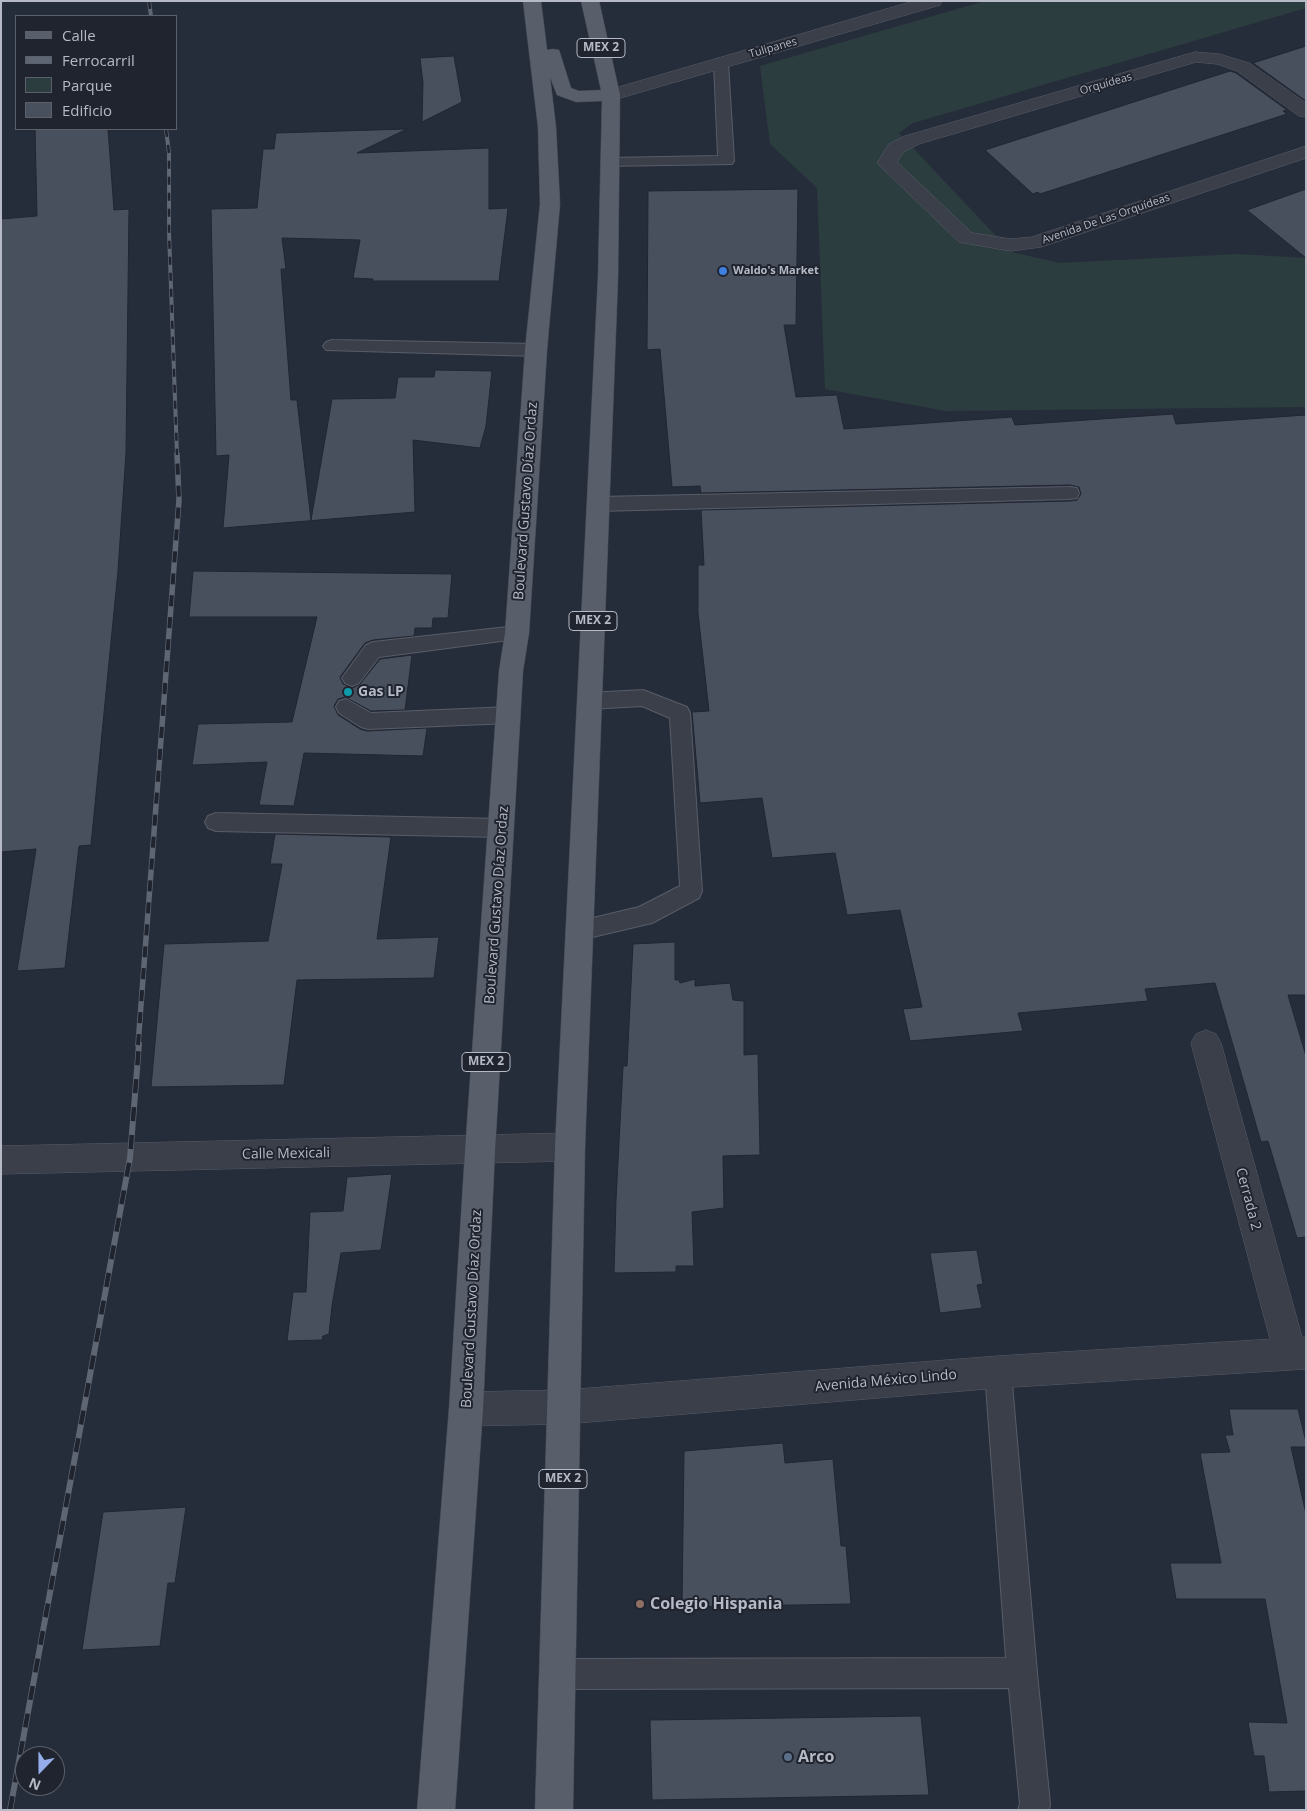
<!DOCTYPE html>
<meta charset="utf-8">
<style>
body{margin:0}
#map{position:relative;width:1307px;height:1811px;overflow:hidden;background:#262d3a;font-family:"Open Sans",sans-serif}
canvas{display:block}
.frame{position:absolute;inset:0;border:2px solid #b5bac6;pointer-events:none}
.legend{position:absolute;left:15px;top:15px;width:162px;height:115px;box-sizing:border-box;background:#1f242f;border:1px solid #5b606b;margin:0;padding:6px 9px;list-style:none;font-size:15px;color:#b5bac6}
.legend li{display:flex;align-items:center;gap:10px;height:25px}
.legend b{width:25px;border:1px solid #5b606b}
.north{position:absolute;left:15px;top:1746px;width:50px;height:50px;box-sizing:border-box;background:#1f242f;border:1px solid #5b606b;border-radius:50%;rotate:202deg;font-size:14px;font-weight:700;line-height:20px;text-align:center;color:#b5bac6}
.north::after{content:'';display:block;margin:auto;width:18px;height:22px;background:#95aeeb;clip-path:polygon(50% 0,100% 100%,50% 72%,0 100%)}
</style>
<div id="map">
<canvas width="1307" height="1811"></canvas>
<div class="frame"></div>
<ul class="legend">
<li><b style="height:6px;background:#585e6a"></b>Calle</li>
<li><b style="height:6px;background:#5e6573"></b>Ferrocarril</li>
<li><b style="height:14px;background:#2c3d3f"></b>Parque</li>
<li><b style="height:14px;background:#48505e"></b>Edificio</li>
</ul>
<div class="north">N</div>
</div>
<script>
const ctx = document.querySelector('canvas').getContext('2d');
ctx.lineJoin = 'round';
function fillPath(path, color) { ctx.fillStyle = color; ctx.fill(path, 'evenodd'); }
const toPath = rows => new Path2D(rows.map(r => 'M' + r).join(''));
function trace(path, color, width, dash) { ctx.strokeStyle = color; ctx.lineWidth = width; ctx.lineCap = dash ? 'butt' : 'round'; ctx.setLineDash(dash || []); ctx.stroke(path); }
function label(font, color, halo, rows, align = 'center') {
  ctx.font = font + ' "Open Sans",sans-serif'; ctx.lineWidth = 4; ctx.setLineDash([]); ctx.textBaseline = 'middle'; ctx.strokeStyle = halo; ctx.fillStyle = color; for (const [text, x, y, turn = 0] of rows) {
    ctx.save(); ctx.translate(x, y); ctx.rotate((+turn || 0) * Math.PI / 180); ctx.textAlign = isNaN(turn) ? turn : align; if (halo) ctx.strokeText(text, 0, 0); ctx.fillText(text, 0, 0); ctx.restore();
  }
}
fillPath(toPath([
 [985,1,1306,1,1306,8,913,123,899,133,1011,252,1060,263,1238,254,1306,258,1306,407,946,411,825,389,817,188,770,144,760,66]
]), '#2c3d3f');
const building = toPath([
 [1306,46,1306,101,1253,63,1306,46],
 [454,56,462,102,422,122,423,83,420,58,454,56],
 [1230,71,1236,73,1287,110,1283,111,1287,114,1040,194,1038,192,1033,194,985,150,1230,71],
 [35,129,108,129,114,210,129,209,126,453,118,571,91,845,79,846,65,968,17,971,36,849,1,852,1,219,37,216,35,129],
 [407,129,357,153,489,148,489,209,508,208,499,281,373,281,373,279,353,278,360,240,282,238,286,269,281,269,291,400,297,400,311,520,332,399,395,398,398,377,434,377,435,370,492,371,486,426,480,448,413,440,415,512,223,528,229,455,216,456,211,209,257,208,263,149,274,149,276,133,407,129],
 [798,189,796,325,784,325,796,397,837,395,844,429,1012,417,1015,425,1173,414,1176,424,1306,415,1306,995,1288,995,1306,1056,1306,1237,1297,1238,1268,1141,1261,1142,1215,983,1145,989,1148,1001,1018,1013,1023,1031,910,1041,903,1009,922,1007,900,910,847,915,835,853,772,858,762,798,700,803,692,712,709,711,698,613,698,565,704,565,701,510,1070,501,1077,500,1081,494,1079,487,1070,485,701,493,700,486,672,487,660,349,647,350,648,191,798,189],
 [1306,189,1306,258,1247,210,1306,189],
 [193,571,452,574,448,618,433,618,432,628,415,628,414,636,373,640,365,643,340,677,343,684,353,688,360,684,380,659,412,655,405,710,371,711,345,697,338,699,334,706,338,715,360,729,367,731,427,728,423,756,304,753,294,806,259,805,267,762,192,765,198,724,292,722,317,617,189,617,193,571],
 [275,834,391,837,377,939,439,937,434,978,297,980,284,1085,151,1087,164,944,268,941,282,864,270,864,275,834],
 [675,942,675,980,679,980,680,983,695,979,695,986,730,983,733,1000,744,1001,744,1055,758,1054,760,1155,723,1156,724,1208,692,1212,694,1266,676,1266,676,1272,614,1273,616,1200,623,1066,627,1066,633,944,675,942],
 [392,1174,381,1250,341,1253,332,1306,329,1334,323,1336,322,1340,287,1341,293,1292,306,1292,310,1212,343,1211,347,1177,392,1174],
 [977,1250,983,1284,977,1285,982,1308,940,1313,930,1253,977,1250],
 [1229,1409,1298,1409,1306,1442,1306,1447,1291,1447,1306,1514,1306,1791,1269,1792,1264,1756,1254,1756,1248,1722,1287,1723,1265,1599,1176,1599,1170,1563,1221,1563,1200,1453,1230,1452,1225,1435,1233,1435,1229,1409],
 [783,1443,785,1463,833,1459,841,1546,846,1546,851,1604,682,1607,684,1451,783,1443],
 [186,1507,175,1583,168,1583,160,1646,82,1650,103,1512,186,1507],
 [921,1716,929,1795,652,1800,650,1720,921,1716]
]);
fillPath(building, '#48505e');
trace(building, '#212631', 1);
const service = toPath([
 [721,59,726,60,728,63,734,161,732,164,603,166,601,163,603,160,609,158,718,156,714,63,716,60,721,59],
 [332,340,536,344,542,346,545,350,542,354,536,356,326,350,323,346,326,342,332,340],
 [1070,487,1077,488,1079,493,1077,498,1070,499,598,511,591,509,589,504,591,499,598,497,1070,487],
 [517,626,524,628,527,633,524,638,379,657,359,683,352,686,345,683,342,678,366,645,373,642,517,626],
 [643,690,687,707,690,713,702,891,699,898,652,923,580,940,572,937,569,930,572,923,639,907,680,886,670,718,642,706,589,709,582,707,579,701,582,695,589,693,643,690],
 [346,699,371,713,510,707,517,709,520,715,517,721,510,723,368,729,361,727,339,713,336,707,339,701,346,699],
 [216,813,502,819,510,822,513,828,510,834,502,837,216,831,208,828,205,822,208,816,216,813],
 [998,1359,1007,1363,1011,1372,1037,1673,1050,1804,1049,1810,1018,1810,1020,1804,1009,1688,558,1689,548,1684,543,1674,548,1664,558,1659,1006,1658,985,1372,989,1363,998,1359]
]);
const minor = toPath([
 [914,1,942,1,940,5,617,99,611,100,605,99,602,95,605,91,914,1],
 [1195,52,1219,54,1249,63,1306,103,1306,117,1299,116,1237,71,1217,64,1196,62,919,144,903,152,897,162,972,233,1011,239,1032,237,1306,146,1306,158,1041,247,1011,251,959,242,877,163,889,144,905,136,1195,52],
 [1206,1030,1216,1034,1221,1043,1306,1352,1302,1365,1290,1370,1278,1365,1274,1354,1191,1043,1196,1034,1206,1030],
 [570,1133,581,1137,585,1147,581,1157,570,1161,1,1174,1,1146,570,1133]
]);
const tertiary = toPath([
 [1306,1337,1306,1369,998,1388,565,1424,466,1426,454,1421,449,1409,454,1397,466,1392,565,1390,998,1356,1306,1337]
]);
const primary = toPath([
 [523,1,541,1,547,50,553,49,559,50,571,88,579,91,601,90,581,1,599,1,620,95,618,277,585,1147,573,1810,535,1810,555,1147,598,277,602,101,576,102,557,95,550,77,556,127,560,204,547,350,529,633,523,671,495,1151,483,1409,455,1810,417,1810,449,1409,465,1151,499,671,505,633,525,350,540,204,538,127,523,1]
]);
trace(service, '#585d68', 2);
trace(minor, '#585d68', 1);
trace(tertiary, '#585d68', 1);
trace(primary, '#434853', 1);
fillPath(service, '#3a3f4a');
fillPath(minor, '#3a3f4a');
fillPath(tertiary, '#3a3f4a');
fillPath(primary, '#585e6a');
const railFar2 = toPath([
 [149,1,151,16],
 [166,129,169,153,169,232,177,455]
]);
const railFar1 = toPath([
 [138,1045,179,500,177,454]
]);
const rail = toPath([
 [10,1810,130,1158,139,1044]
]);
trace(railFar2, '#5e6573', 4);
trace(railFar1, '#5e6573', 5.5);
trace(rail, '#5e6573', 6);
trace(railFar2, '#1f242f', 2.5, [8]);
trace(railFar1, '#1f242f', 4, [11]);
trace(rail, '#1f242f', 4.5, [14]);
for (const [x, y, r, color] of [
 [723,271,5,"#3f7fe0"],
 [348,692,5,"#0f9aa8"],
 [640,1604,5,"#8d6e63"],
 [788,1757,5,"#5c6f8a"]
]) { const dot = new Path2D(); dot.arc(x, y, r, 0, 2 * Math.PI); ctx.fillStyle = color; ctx.fill(dot); trace(dot, '#1f242f', 2); }
label('11px', '#b5bac6', '#1f242f', [
 ["Tulipanes",773,48,-16],
 ["Orquídeas",1106,84,-16],
 ["Avenida De Las Orquídeas",1106,219,-19]
]);
label('bold 11px', '#b5bac6', '#1f242f', [
 ["Waldo's Market",733,271]
], 'left');
for (const [x, y, w] of [
 [601,48,48],
 [593,621,48],
 [486,1062,48],
 [563,1479,48]
]) { const box = new Path2D(); box.roundRect(x - w / 2, y - 9.5, w, 19, 4); ctx.fillStyle = '#1f242f'; ctx.fill(box); trace(box, '#b5bac6', 1); }
label('bold 12px', '#b5bac6', null, [
 ["MEX 2",601,48],
 ["MEX 2",593,621],
 ["MEX 2",486,1062],
 ["MEX 2",563,1479]
]);
label('14px', '#b5bac6', '#1f242f', [
 ["Boulevard Gustavo Díaz Ordaz",526,501,-86],
 ["Boulevard Gustavo Díaz Ordaz",497,905,-86],
 ["Calle Mexicali",286,1154,-1],
 ["Cerrada 2",1248,1199,75],
 ["Boulevard Gustavo Díaz Ordaz",472,1309,-87],
 ["Avenida México Lindo",886,1381,-5]
]);
label('bold 14px', '#b5bac6', '#1f242f', [
 ["Gas LP",358,692]
], 'left');
label('bold 16px', '#b5bac6', '#1f242f', [
 ["Colegio Hispania",650,1604],
 ["Arco",798,1757]
], 'left');
</script>
